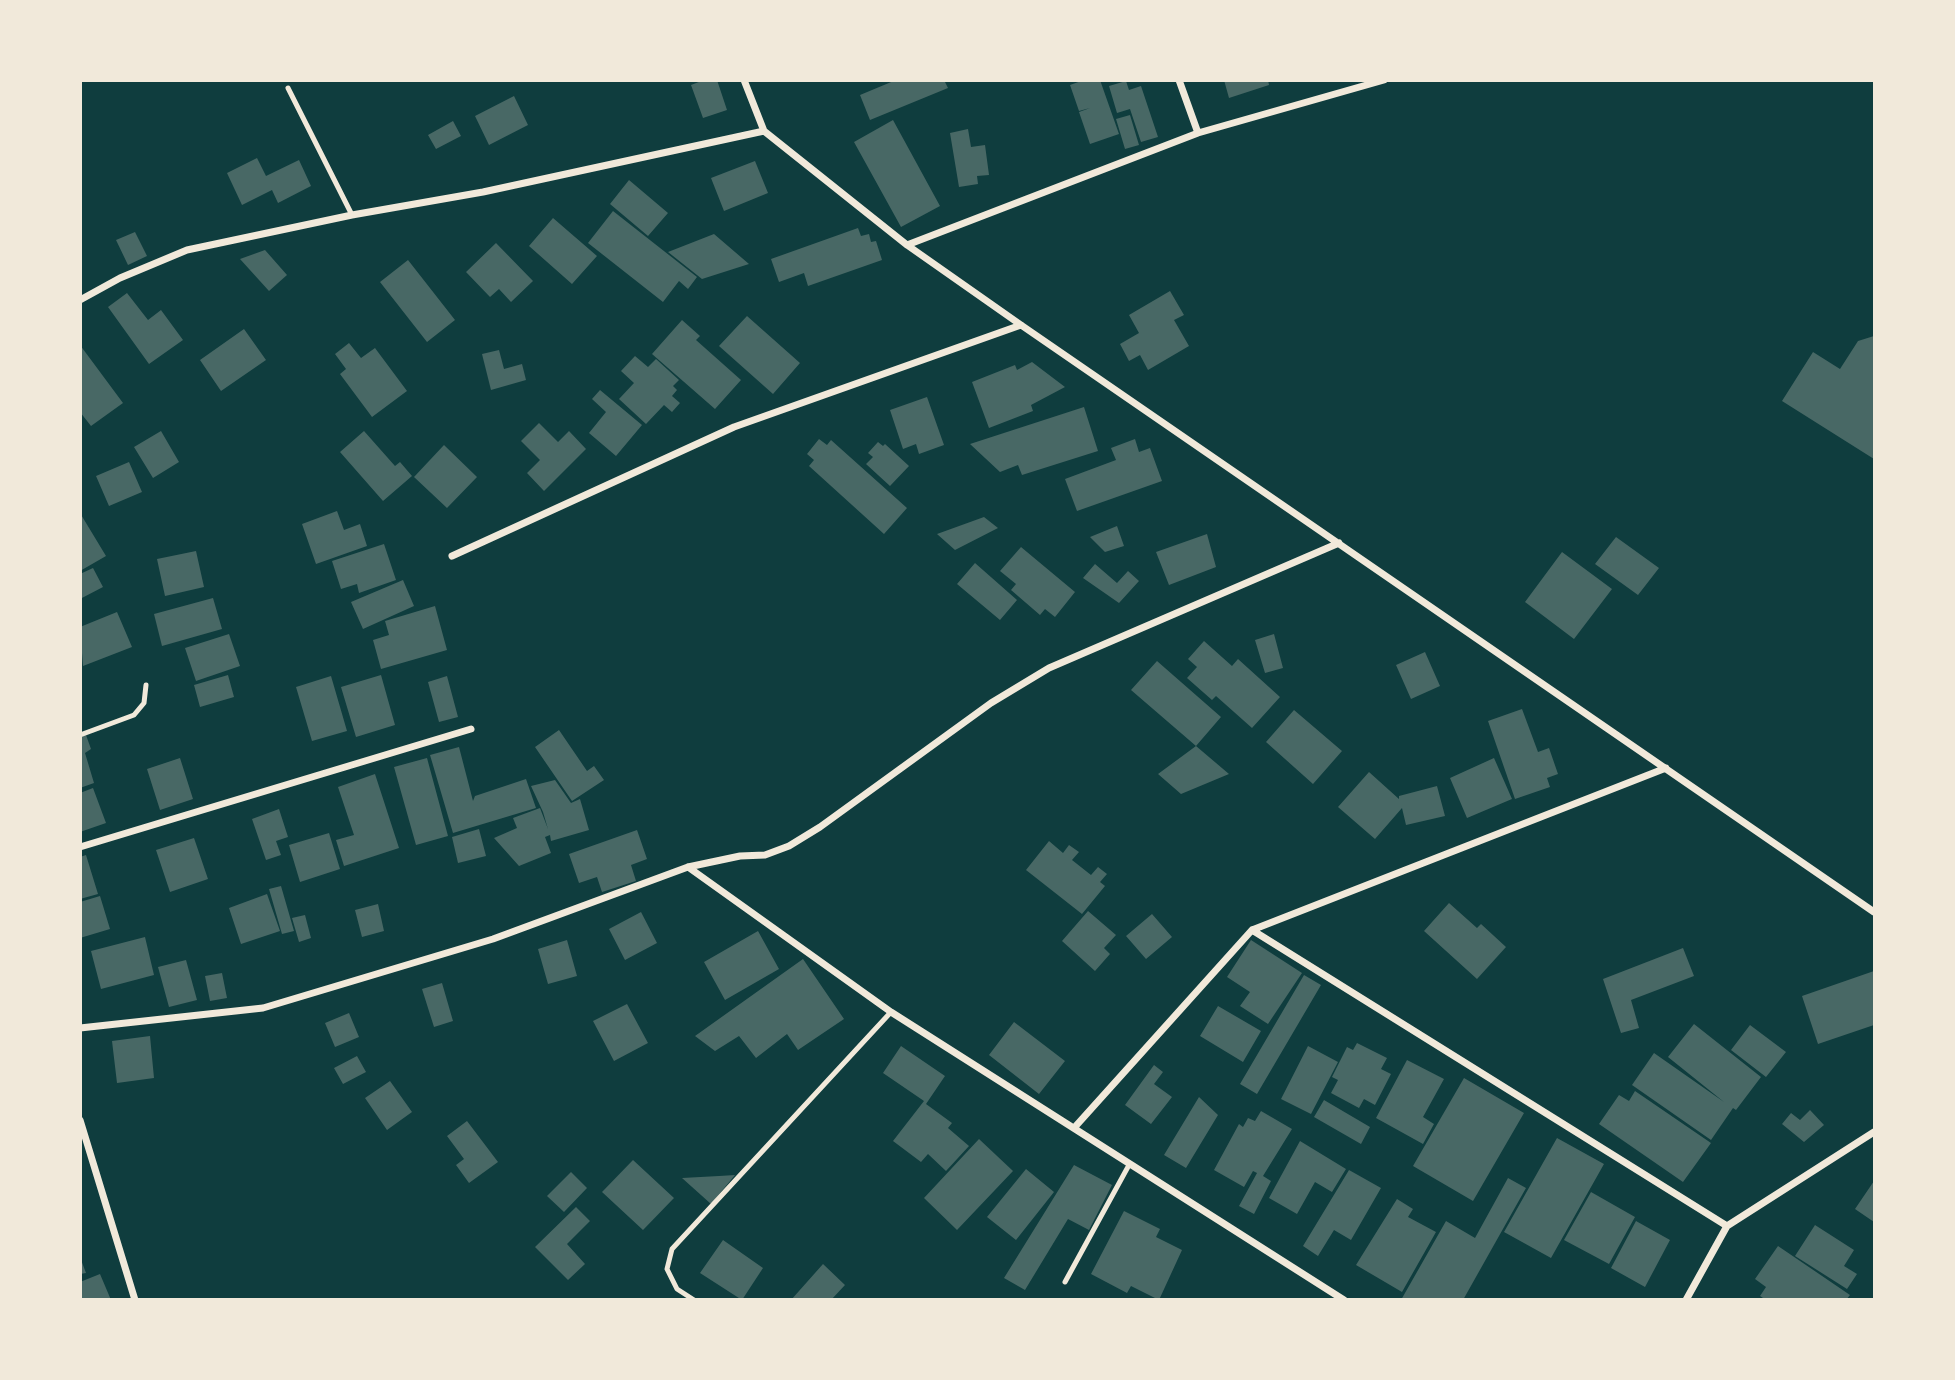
<!DOCTYPE html>
<style>
body{margin:0}
#map{position:relative;width:1955px;height:1380px;overflow:hidden;background:#0f3d3e;font-family:Quicksand,sans-serif}
canvas{display:block}
.frame{position:absolute;inset:0;border:82px solid #f1e9da;pointer-events:none}
</style>
<div id="map">
<canvas width="1955" height="1380"></canvas>
<div class="frame"></div>
</div>
<script>
const ctx = document.querySelector('canvas').getContext('2d');
ctx.lineJoin = 'round';
function fillPath(path, color) { ctx.fillStyle = color; ctx.fill(path, 'evenodd'); }
const toPath = rows => new Path2D(rows.map(r => 'M' + r).join(''));
function trace(path, color, width, dash) { ctx.strokeStyle = color; ctx.lineWidth = width; ctx.lineCap = dash ? 'butt' : 'round'; ctx.setLineDash(dash || []); ctx.stroke(path); }
fillPath(toPath([
 [704,80,717,80,727,110,703,118,691,85],
 [896,80,944,80,948,88,870,120,860,95],
 [1084,80,1100,80,1119,134,1090,144,1079,112,1090,108,1079,111,1070,85],
 [1224,80,1268,80,1269,85,1229,98],
 [1126,81,1129,90,1141,86,1158,137,1141,142,1130,109,1117,113,1109,86],
 [514,96,528,125,489,145,475,116],
 [1130,115,1139,145,1125,149,1116,119],
 [893,120,940,206,901,227,854,142],
 [453,121,461,136,436,149,428,135],
 [968,129,971,147,985,145,989,175,977,176,978,184,959,187,950,133],
 [257,158,266,176,299,160,311,186,278,203,272,190,242,205,227,173],
 [755,161,768,193,724,211,711,178],
 [629,180,668,213,648,236,610,204],
 [613,211,697,277,688,289,679,281,663,302,588,243],
 [553,218,597,256,572,284,529,246],
 [858,228,861,236,869,234,871,242,876,241,882,260,808,286,804,273,779,282,771,259],
 [135,232,147,256,128,265,116,240],
 [714,234,749,264,702,279,668,252],
 [496,243,533,281,511,302,499,289,490,297,466,272],
 [265,250,287,275,269,291,240,259],
 [408,260,455,320,427,342,380,282],
 [1170,291,1184,315,1174,320,1189,346,1148,370,1140,355,1129,361,1120,344,1139,333,1129,315],
 [127,293,148,320,161,310,183,340,149,364,108,307],
 [747,316,800,363,773,394,719,346],
 [682,320,700,336,696,340,741,380,715,409,652,354],
 [244,329,266,360,221,391,200,360],
 [1874,336,1874,459,1782,401,1813,352,1840,369,1858,341],
 [349,343,361,358,375,348,407,391,372,417,340,374,346,369,335,354],
 [80,345,123,403,91,426,80,412],
 [499,350,504,369,522,364,526,380,491,390,482,354],
 [635,356,648,367,656,359,679,380,673,386,677,390,672,396,680,403,672,412,664,405,646,424,619,399,634,383,621,371],
 [1032,362,1065,387,1031,405,1033,411,989,428,972,382,1015,365,1017,370],
 [600,390,642,425,616,456,589,433,606,412,592,399],
 [927,397,944,445,919,454,916,444,903,449,890,410],
 [1084,407,1098,451,1022,475,1018,465,1000,472,970,444],
 [539,423,558,442,569,431,586,449,544,491,527,473,540,460,521,441],
 [161,431,179,462,153,478,134,447],
 [364,431,395,466,400,462,412,476,383,501,340,452],
 [819,439,827,445,831,440,907,508,884,534,809,466,814,460,807,454],
 [1135,439,1139,452,1150,448,1162,481,1077,511,1065,479,1116,460,1111,448],
 [878,442,883,446,885,444,909,466,890,486,866,464,873,457,868,453],
 [444,445,477,477,447,508,414,477],
 [129,462,142,492,109,506,96,476],
 [337,511,344,530,360,524,367,546,316,564,302,524],
 [80,513,106,556,80,571],
 [984,517,998,528,955,550,937,534],
 [1117,526,1124,546,1105,552,1090,537],
 [1207,534,1216,567,1169,585,1156,552],
 [1616,537,1659,568,1638,595,1595,564],
 [384,544,396,580,359,593,357,584,341,589,332,561],
 [1021,547,1075,592,1055,617,1045,609,1040,615,1011,590,1016,584,1000,571],
 [196,551,204,587,165,596,157,559],
 [1562,552,1612,589,1574,639,1525,602],
 [975,563,1017,600,1000,620,957,584],
 [1095,564,1117,583,1128,571,1139,581,1119,603,1083,578],
 [93,568,103,587,80,599,80,574],
 [403,580,414,606,363,629,351,602],
 [213,598,222,629,162,646,154,614],
 [435,606,447,650,381,669,373,640,389,635,385,621],
 [117,612,132,647,83,666,80,627],
 [229,634,240,666,196,681,185,648],
 [1274,634,1283,668,1265,673,1255,640],
 [1204,641,1232,666,1238,659,1280,697,1252,728,1216,696,1212,700,1187,678,1197,667,1188,659],
 [1425,652,1440,686,1411,699,1396,665],
 [1157,661,1221,717,1196,746,1131,690],
 [228,675,234,697,200,707,194,685],
 [381,675,395,725,356,737,341,687],
 [331,676,347,731,312,741,296,687],
 [447,676,458,717,439,722,428,682],
 [1522,709,1538,752,1549,748,1558,774,1547,778,1550,787,1515,799,1488,721],
 [1294,710,1342,751,1313,784,1266,742],
 [559,730,587,771,594,766,604,780,572,801,535,747],
 [86,735,91,749,85,753,94,783,80,788,80,737],
 [1196,746,1229,774,1181,794,1158,774],
 [459,747,473,801,475,796,526,779,536,808,453,833,430,755],
 [180,758,193,799,160,810,147,769],
 [427,758,448,836,416,845,394,767],
 [1494,758,1512,799,1467,818,1450,778],
 [1369,772,1399,799,1399,796,1437,786,1445,816,1406,825,1402,808,1375,839,1338,807],
 [375,774,399,848,344,866,336,840,354,835,338,787],
 [555,780,571,803,580,799,589,830,551,841,550,835,545,837,551,853,519,866,494,838,517,828,513,818,540,808,548,829,543,812,531,786],
 [93,788,106,823,80,832,80,793],
 [279,809,288,837,276,841,281,855,266,860,252,819],
 [479,829,486,856,458,863,452,837],
 [637,830,647,859,631,865,636,881,602,892,597,877,579,883,569,854],
 [329,833,340,869,300,882,289,845],
 [194,838,208,879,170,892,156,850],
 [1049,841,1063,853,1069,845,1079,852,1072,860,1091,875,1098,867,1107,874,1100,882,1105,886,1082,914,1026,870],
 [86,855,98,894,80,899,80,857],
 [281,886,294,931,282,934,269,889],
 [267,894,280,931,241,944,229,908],
 [100,896,110,929,80,938,80,902],
 [1449,903,1477,928,1481,924,1506,947,1477,979,1424,931],
 [378,904,384,931,362,937,355,910],
 [1088,911,1116,935,1104,948,1110,954,1095,971,1062,941],
 [641,912,657,943,625,960,609,929],
 [1152,914,1172,937,1146,959,1126,936],
 [305,915,311,938,299,942,292,918],
 [758,931,779,969,725,1000,704,962],
 [145,937,154,975,101,989,91,951],
 [567,940,577,976,548,984,538,949],
 [1251,940,1302,973,1268,1024,1240,1006,1250,992,1227,977],
 [1683,948,1694,976,1631,1000,1639,1028,1621,1033,1603,979],
 [803,959,844,1019,798,1050,787,1034,756,1058,739,1036,715,1051,695,1036],
 [186,960,197,1000,169,1007,158,967],
 [1874,971,1874,1025,1818,1044,1802,996],
 [222,973,227,998,210,1001,205,976],
 [1304,975,1321,985,1257,1094,1240,1084],
 [442,983,453,1021,434,1027,422,989],
 [627,1004,648,1043,614,1061,593,1021],
 [1218,1006,1261,1031,1243,1062,1200,1036],
 [349,1013,359,1037,335,1047,325,1023],
 [1014,1022,1065,1061,1039,1094,989,1055],
 [1694,1024,1761,1077,1736,1110,1733,1108,1711,1140,1632,1085,1654,1053,1724,1102,1668,1057],
 [1750,1025,1786,1052,1766,1077,1731,1050],
 [150,1036,154,1078,117,1083,112,1041],
 [1357,1043,1387,1058,1381,1069,1391,1074,1375,1105,1364,1099,1359,1108,1331,1093,1338,1080,1332,1077,1347,1047,1353,1050],
 [901,1046,945,1076,926,1104,952,1123,948,1128,969,1146,946,1171,928,1154,921,1162,893,1141,924,1101,883,1073],
 [1308,1046,1338,1062,1311,1114,1281,1099],
 [357,1056,366,1072,343,1084,334,1068],
 [1407,1060,1444,1079,1423,1117,1434,1124,1423,1144,1376,1118],
 [1154,1065,1163,1072,1154,1084,1172,1097,1151,1124,1125,1105],
 [1464,1078,1524,1113,1473,1201,1413,1166],
 [390,1081,412,1112,387,1130,365,1098],
 [1635,1091,1711,1143,1683,1182,1599,1124,1619,1095,1629,1101],
 [1199,1097,1218,1115,1186,1168,1164,1155],
 [1324,1100,1370,1127,1361,1144,1314,1117],
 [1810,1110,1824,1125,1804,1142,1782,1124,1791,1113,1800,1120],
 [1261,1111,1292,1129,1263,1176,1271,1181,1254,1214,1239,1206,1257,1173,1253,1171,1244,1187,1214,1170,1239,1124,1243,1127,1248,1118,1255,1121],
 [467,1121,498,1162,469,1183,456,1165,464,1159,447,1136],
 [1557,1138,1604,1164,1551,1258,1504,1232],
 [979,1139,1013,1171,957,1230,924,1198],
 [1300,1141,1346,1169,1332,1192,1315,1182,1297,1214,1269,1198],
 [633,1160,674,1198,643,1230,602,1192],
 [1074,1165,1112,1185,1089,1230,1068,1219,1025,1290,1004,1278],
 [1026,1169,1054,1192,1016,1240,987,1217],
 [1349,1170,1381,1188,1351,1240,1334,1230,1318,1256,1303,1246],
 [571,1172,587,1188,564,1212,547,1196],
 [735,1175,711,1204,682,1178,719,1176],
 [1508,1178,1526,1188,1463,1300,1401,1300,1446,1221,1475,1238],
 [1874,1181,1874,1222,1855,1209],
 [1591,1192,1635,1217,1609,1264,1564,1240],
 [1397,1199,1413,1209,1408,1217,1436,1232,1402,1292,1356,1265],
 [576,1207,590,1221,567,1244,585,1264,568,1280,535,1247],
 [1124,1211,1160,1229,1156,1237,1182,1250,1159,1300,1131,1286,1127,1293,1091,1274],
 [1636,1221,1670,1240,1645,1287,1611,1268],
 [1815,1225,1854,1250,1844,1266,1857,1274,1847,1289,1795,1256],
 [723,1240,763,1268,742,1300,700,1273],
 [1778,1246,1850,1295,1846,1300,1766,1300,1760,1296,1766,1287,1755,1279],
 [80,1257,86,1273,80,1274],
 [823,1264,845,1285,831,1300,791,1300],
 [100,1274,111,1300,80,1300,80,1282]
]), '#486865');
trace(toPath([
 [288,88,352,215],
 [80,735,134,715,144,703,146,685],
 [1065,1282,1129,1165],
 [694,1300,677,1289,667,1269,672,1249,891,1012]
]), '#f1e9da', 5);
trace(toPath([
 [744,80,764,131],
 [1179,80,1198,133],
 [764,131,907,245,1021,325,1874,912],
 [907,245,1198,133,1384,80],
 [80,300,120,278,187,250,352,215,483,192,764,131],
 [452,556,734,427,1021,325],
 [80,847,471,729],
 [688,867,891,1012,1344,1300],
 [1252,930,1727,1226],
 [80,1028,263,1008,493,939,688,867,740,856,765,855,789,846,820,827,991,703,1049,668,1339,543],
 [80,1120,135,1300],
 [1074,1128,1252,930,1666,768],
 [1686,1300,1727,1226,1874,1132]
]), '#f1e9da', 7);
</script>
